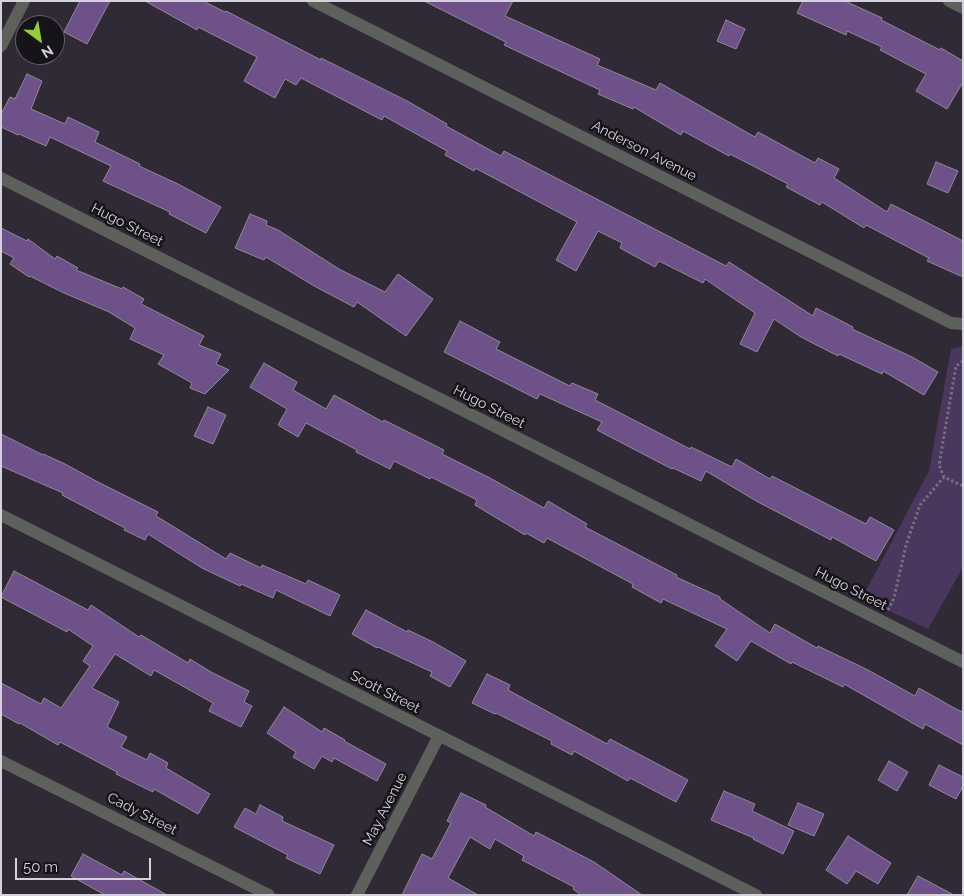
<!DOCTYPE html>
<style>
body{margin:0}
#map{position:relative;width:964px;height:896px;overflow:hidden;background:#302a36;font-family:Raleway,sans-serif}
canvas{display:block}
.frame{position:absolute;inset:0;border:2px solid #d6d2db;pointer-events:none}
.north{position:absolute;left:15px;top:15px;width:50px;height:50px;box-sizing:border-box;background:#161419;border:1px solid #636067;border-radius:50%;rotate:148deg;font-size:14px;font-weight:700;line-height:20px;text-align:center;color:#d6d2db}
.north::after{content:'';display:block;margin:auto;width:18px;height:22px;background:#96cc39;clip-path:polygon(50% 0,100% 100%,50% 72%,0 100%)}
.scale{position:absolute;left:15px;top:858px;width:136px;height:22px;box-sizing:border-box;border:2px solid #d6d2db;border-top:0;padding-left:6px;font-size:15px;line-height:18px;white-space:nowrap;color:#d6d2db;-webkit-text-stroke:4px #161419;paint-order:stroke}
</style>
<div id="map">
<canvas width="964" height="896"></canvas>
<div class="frame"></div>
<div class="north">N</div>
<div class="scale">50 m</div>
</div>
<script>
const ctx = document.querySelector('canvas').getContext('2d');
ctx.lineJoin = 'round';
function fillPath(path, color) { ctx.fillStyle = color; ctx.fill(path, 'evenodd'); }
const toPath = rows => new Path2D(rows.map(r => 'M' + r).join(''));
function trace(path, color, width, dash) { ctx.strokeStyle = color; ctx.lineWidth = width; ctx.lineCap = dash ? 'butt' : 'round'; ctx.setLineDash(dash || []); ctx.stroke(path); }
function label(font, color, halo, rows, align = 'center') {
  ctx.font = font + ' Raleway,sans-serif'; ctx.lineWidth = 5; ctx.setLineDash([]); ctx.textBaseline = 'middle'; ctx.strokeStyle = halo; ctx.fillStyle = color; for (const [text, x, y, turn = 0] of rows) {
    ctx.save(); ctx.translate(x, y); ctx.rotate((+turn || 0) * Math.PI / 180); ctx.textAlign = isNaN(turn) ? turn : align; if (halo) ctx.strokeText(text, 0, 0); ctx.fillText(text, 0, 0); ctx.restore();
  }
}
fillPath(toPath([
 [963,346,963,567,928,629,862,598,929,471,951,349]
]), '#4b375d');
const building = toPath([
 [80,1,110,1,87,44,64,32,80,1],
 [145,1,203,1,225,12,226,11,321,60,321,58,409,102,447,124,446,126,501,156,504,151,726,266,729,262,813,316,816,308,853,327,852,329,912,357,938,372,924,395,883,371,882,374,839,354,838,356,801,337,774,319,757,352,740,344,755,313,705,279,703,283,659,261,655,267,620,248,622,243,598,231,576,271,556,260,577,222,475,168,474,171,445,155,447,151,384,116,382,120,301,78,296,85,285,79,275,98,244,81,257,57,198,27,197,30,145,1],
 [424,1,513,1,505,16,600,59,597,65,656,90,660,83,755,137,758,132,815,163,818,158,839,169,834,178,887,212,891,204,963,241,963,277,927,261,929,258,866,225,864,228,822,202,820,205,786,187,788,184,730,154,729,156,683,131,681,135,634,107,633,109,598,94,600,90,504,45,506,42,424,1],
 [803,1,845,1,882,18,881,20,940,50,941,48,963,61,963,82,947,109,916,91,926,74,880,50,882,47,847,31,846,35,797,13,803,1],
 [726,20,745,29,736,49,717,41,726,20],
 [27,74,42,81,31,109,65,124,68,117,99,132,95,142,140,164,139,166,178,184,221,207,206,233,169,214,170,212,103,181,111,166,50,137,46,146,19,134,18,135,1,127,1,114,10,97,15,99,27,74],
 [936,162,958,171,948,193,927,184,936,162],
 [250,214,267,221,266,225,278,230,339,269,385,292,398,274,433,299,406,336,357,302,354,307,316,287,266,257,264,260,235,248,250,214],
 [1,228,27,241,28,239,55,259,57,256,78,268,76,270,122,289,123,287,144,299,141,304,204,336,199,345,221,354,216,364,229,370,205,394,190,388,192,383,158,364,164,355,130,339,135,328,109,312,64,293,30,276,29,277,10,264,14,258,1,251,1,228],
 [460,321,500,342,496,349,570,386,572,383,598,394,595,400,690,449,691,447,732,467,736,459,770,479,772,476,866,524,870,517,894,530,876,561,832,537,831,540,758,502,706,471,701,481,673,468,672,469,597,430,602,422,540,394,537,399,444,352,460,321],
 [264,363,297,382,293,390,326,409,334,395,383,422,384,420,444,450,442,454,490,478,544,508,548,501,587,524,585,527,677,575,676,577,720,597,720,599,770,633,775,624,817,648,818,646,868,670,915,696,919,688,956,709,963,712,963,745,925,724,923,729,844,684,843,687,792,662,791,664,751,641,737,661,715,646,727,629,663,599,661,603,632,587,633,584,547,538,544,543,526,533,525,535,475,505,477,500,431,477,430,479,394,461,390,469,356,452,357,450,306,423,298,437,278,425,287,409,250,387,264,363],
 [208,407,226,415,213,444,194,436,208,407],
 [1,434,43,455,43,454,65,464,96,481,158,512,156,516,226,559,230,553,261,568,262,565,306,584,308,580,340,595,330,616,276,590,273,598,241,584,240,586,202,568,148,534,145,540,124,530,125,528,62,495,63,493,1,466,1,434],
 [14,571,88,610,91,605,139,637,141,635,188,663,190,659,211,672,249,691,244,702,252,706,241,727,209,711,213,703,154,670,151,676,115,654,92,688,119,702,107,727,127,737,121,747,147,760,150,753,168,763,166,768,210,794,198,814,154,789,153,792,116,774,117,772,60,742,58,745,20,723,19,724,1,714,1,683,41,704,44,698,61,708,90,666,83,661,93,646,68,629,67,632,1,597,14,571],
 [366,610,407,632,408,630,433,642,466,661,450,687,430,676,432,672,378,647,377,648,352,634,366,610],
 [487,674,510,685,508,690,607,744,610,739,688,780,676,802,630,778,628,781,574,751,572,755,551,744,552,741,496,713,495,714,472,703,487,674],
 [284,707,322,732,324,728,345,740,344,741,386,764,377,781,334,758,332,762,322,756,314,769,293,757,296,752,267,733,284,707],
 [889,761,908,772,897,791,878,780,889,761],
 [939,765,963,777,963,786,956,799,929,785,939,765],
 [724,791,755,804,752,811,794,831,783,854,753,839,754,838,711,820,724,791],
 [461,793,486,805,485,807,534,836,536,832,594,862,642,895,581,895,573,889,574,887,522,860,524,856,495,839,490,849,470,837,448,878,478,895,402,895,422,854,432,859,451,823,447,821,461,793],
 [798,803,824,814,814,836,788,825,798,803],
 [260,805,283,817,282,821,334,845,320,874,286,858,288,855,234,827,245,808,256,814,260,805],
 [848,836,891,863,878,884,856,871,847,884,826,870,848,836],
 [83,854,122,875,124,871,167,895,105,895,71,876,83,854],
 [918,876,954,895,907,895,918,876]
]);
fillPath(building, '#6d5188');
trace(building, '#918999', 1);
trace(toPath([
 [963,361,956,366,939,465,944,477,963,486],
 [888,610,894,598,906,545,920,505,944,477]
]), '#75707b', 3, [2.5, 2.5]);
trace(toPath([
 [313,1,951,323,963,324],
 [949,1,963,8],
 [1,46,24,1],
 [1,178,963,662],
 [1,515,756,895],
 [1,761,269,895],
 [357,895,439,736]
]), '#5e615b', 12);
label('14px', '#d6d2db', '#161419', [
 ["Anderson Avenue",644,151,27],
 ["Hugo Street",127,225,27],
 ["Hugo Street",489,407,27],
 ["Hugo Street",851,589,27],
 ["Scott Street",385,692,27],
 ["May Avenue",385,809,-63],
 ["Cady Street",142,814,27]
]);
</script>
